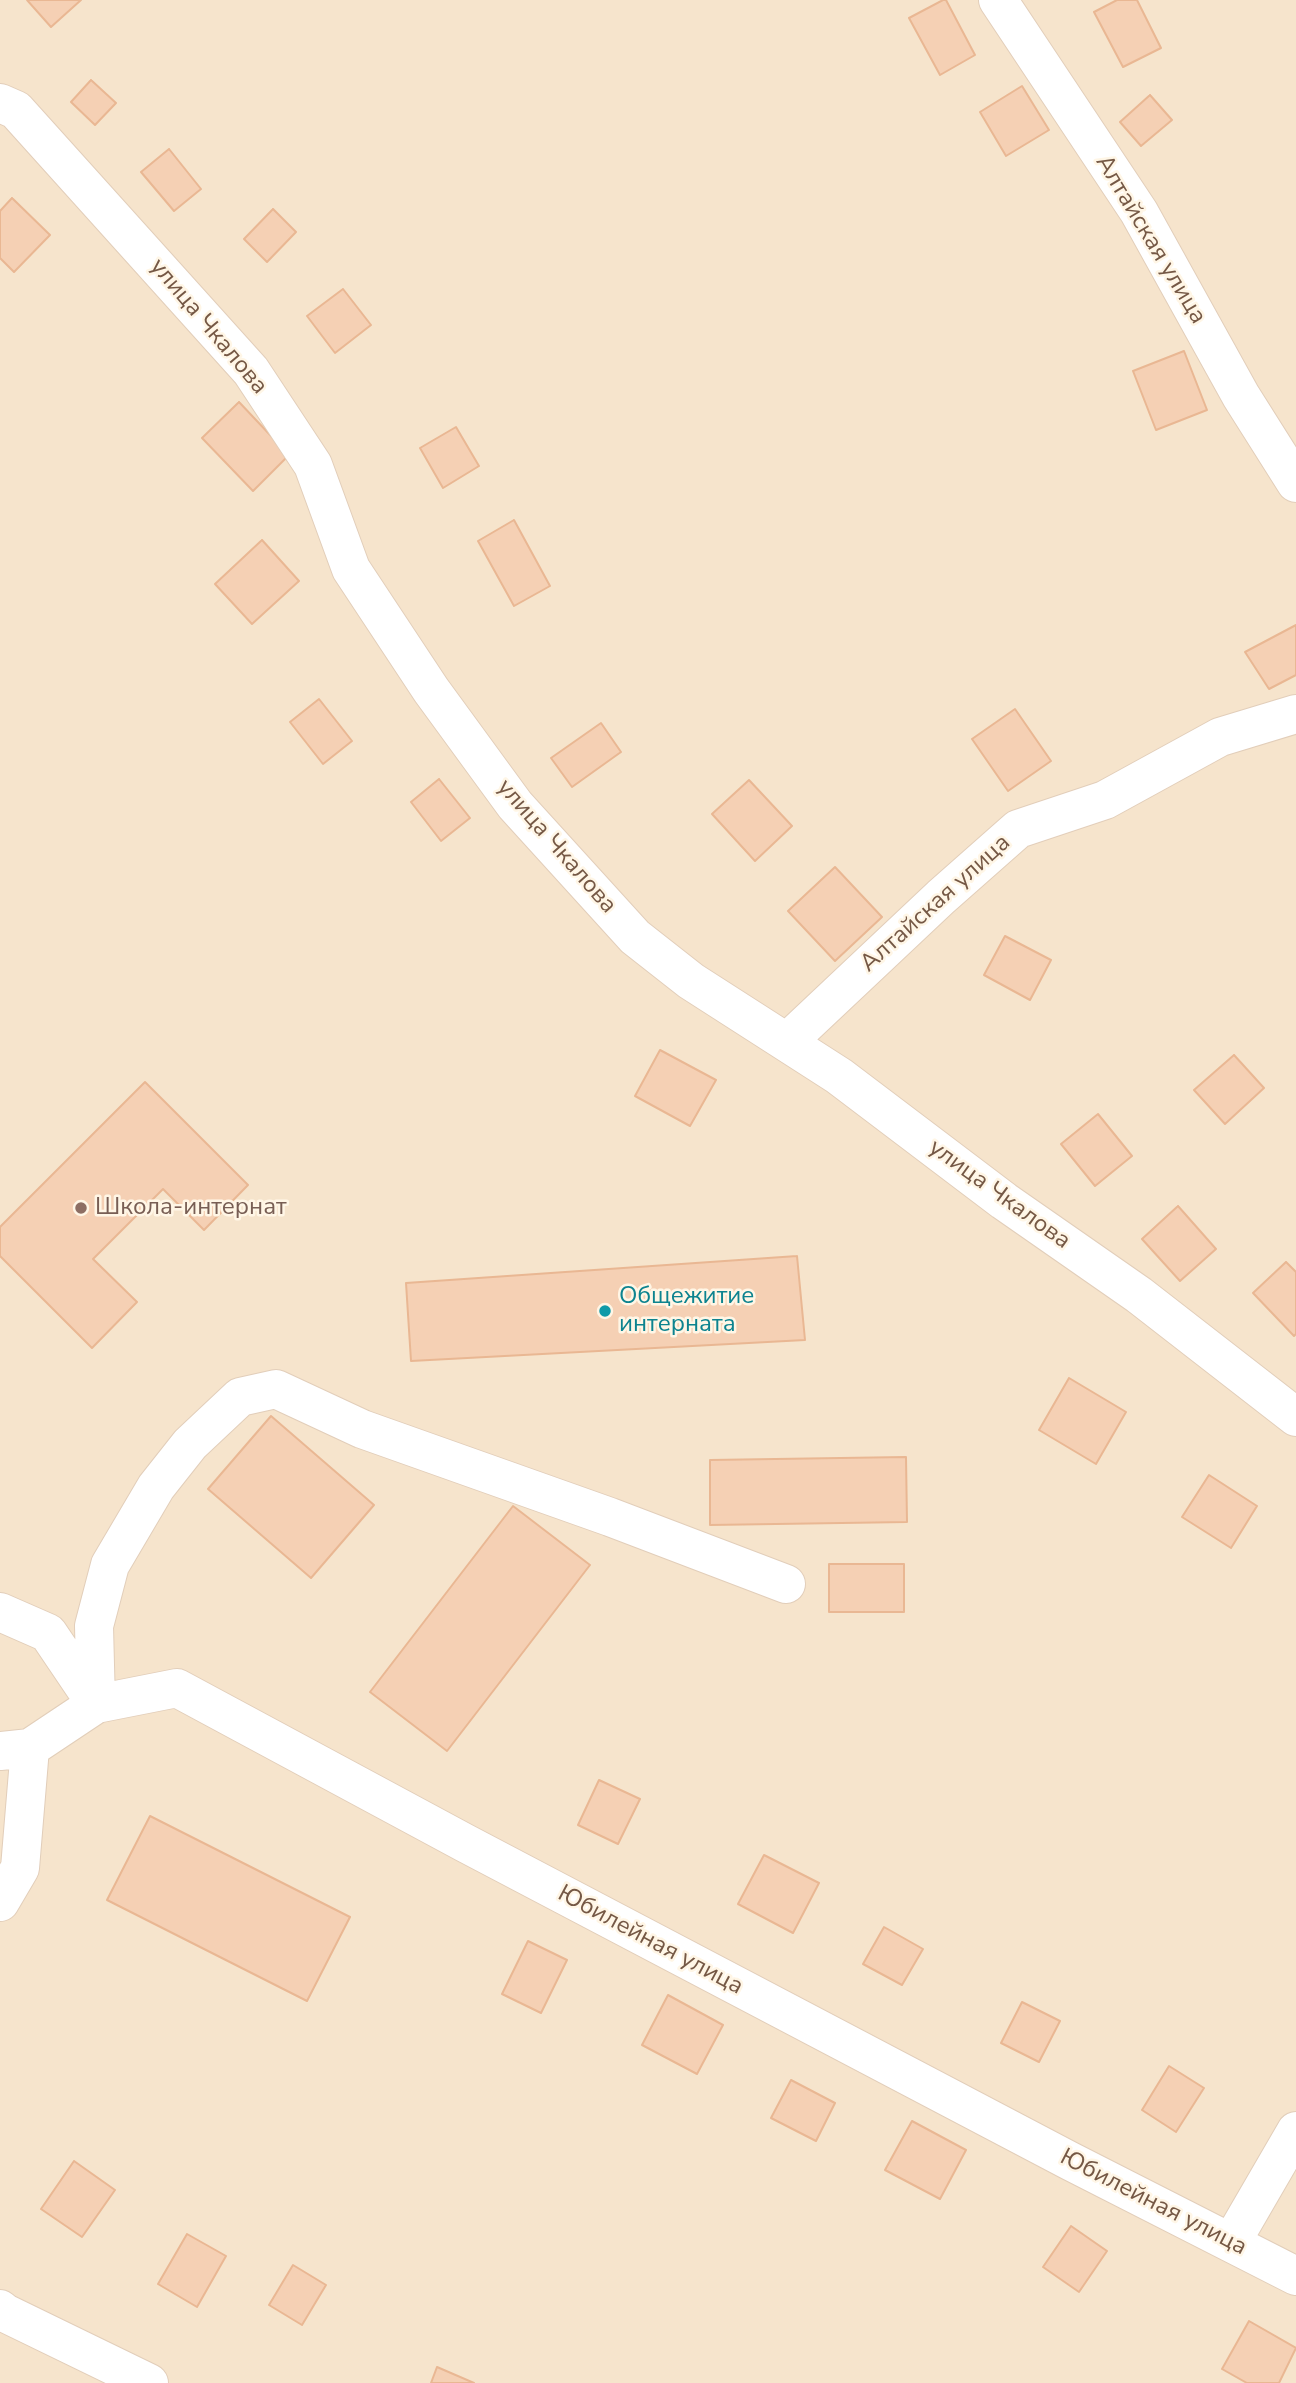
<!DOCTYPE html>
<meta charset="utf-8">
<style>
body{margin:0}
canvas{display:block;background:#fef3de}
</style>
<canvas width="1296" height="2383"></canvas>
<script>
const ctx = document.querySelector('canvas').getContext('2d');
ctx.lineJoin = 'round';
function fillPath(path, color) { ctx.fillStyle = color; ctx.fill(path, 'evenodd'); }
const toPath = rows => new Path2D(rows.map(r => 'M' + r).join(''));
function trace(path, color, width, dash) { ctx.strokeStyle = color; ctx.lineWidth = width; ctx.lineCap = dash ? 'butt' : 'round'; ctx.setLineDash(dash || []); ctx.stroke(path); }
function label(font, color, halo, rows, align = 'center') {
  ctx.font = font + ' "Nunito Sans",sans-serif'; ctx.lineWidth = 5; ctx.setLineDash([]); ctx.textBaseline = 'middle'; ctx.strokeStyle = halo; ctx.fillStyle = color; for (const [text, x, y, turn = 0] of rows) {
    ctx.save(); ctx.translate(x, y); ctx.rotate((+turn || 0) * Math.PI / 180); ctx.textAlign = isNaN(turn) ? turn : align; if (halo) ctx.strokeText(text, 0, 0); ctx.fillText(text, 0, 0); ctx.restore();
  }
}
fillPath(toPath([
 [0,0,1296,0,1296,2383,0,2383]
]), '#f6e4cc');
const building = toPath([
 [27,0,81,0,51,27,27,0],
 [943,0,946,0,975,55,940,75,909,18,943,0],
 [1117,0,1137,0,1161,48,1123,67,1094,12,1117,0],
 [91,80,116,103,95,125,71,102,91,80],
 [1022,86,1049,130,1006,156,980,112,1022,86],
 [1150,95,1172,120,1141,146,1120,122,1150,95],
 [169,149,201,189,174,211,141,172,169,149],
 [12,198,50,235,14,272,0,258,0,211,12,198],
 [273,209,296,232,267,262,244,239,273,209],
 [343,289,371,325,335,353,307,316,343,289],
 [1184,351,1207,410,1156,430,1133,371,1184,351],
 [239,402,289,455,253,491,202,438,239,402],
 [456,427,479,466,443,488,420,448,456,427],
 [514,520,550,586,514,606,478,541,514,520],
 [262,540,299,581,252,624,215,584,262,540],
 [1296,625,1296,675,1269,689,1245,652,1296,625],
 [319,699,352,741,323,764,290,722,319,699],
 [1015,709,1051,761,1008,791,972,739,1015,709],
 [601,723,621,752,572,787,551,758,601,723],
 [439,779,470,818,441,841,411,802,439,779],
 [749,780,792,826,755,861,712,814,749,780],
 [835,867,882,917,835,961,788,911,835,867],
 [1005,936,1051,960,1030,1000,984,975,1005,936],
 [660,1050,716,1080,690,1126,635,1096,660,1050],
 [1234,1055,1264,1088,1225,1124,1194,1090,1234,1055],
 [145,1082,248,1185,204,1230,163,1189,93,1259,137,1302,92,1348,0,1256,0,1227,145,1082],
 [1098,1114,1132,1156,1095,1186,1061,1144,1098,1114],
 [1178,1206,1216,1249,1180,1281,1142,1239,1178,1206],
 [797,1256,805,1340,411,1361,406,1283,797,1256],
 [1286,1262,1296,1272,1296,1334,1294,1336,1253,1293,1286,1262],
 [1069,1378,1126,1412,1096,1464,1039,1430,1069,1378],
 [271,1416,374,1505,311,1578,208,1489,271,1416],
 [906,1457,907,1522,710,1525,710,1460,906,1457],
 [1209,1475,1257,1506,1231,1548,1182,1517,1209,1475],
 [513,1506,590,1565,447,1751,370,1692,513,1506],
 [829,1564,904,1564,904,1612,829,1612,829,1564],
 [599,1780,640,1799,618,1844,578,1825,599,1780],
 [150,1816,350,1917,307,2001,107,1900,150,1816],
 [764,1855,819,1883,793,1933,738,1904,764,1855],
 [884,1927,923,1949,902,1985,863,1964,884,1927],
 [528,1941,567,1960,541,2013,502,1994,528,1941],
 [668,1995,723,2025,697,2074,642,2045,668,1995],
 [1022,2002,1060,2021,1039,2062,1001,2043,1022,2002],
 [1169,2066,1204,2088,1176,2132,1142,2110,1169,2066],
 [791,2080,835,2103,816,2141,771,2118,791,2080],
 [912,2121,966,2150,940,2199,885,2170,912,2121],
 [74,2161,115,2190,82,2237,41,2209,74,2161],
 [1071,2226,1107,2251,1079,2292,1043,2267,1071,2226],
 [187,2234,226,2256,197,2307,158,2284,187,2234],
 [293,2265,326,2285,302,2325,269,2305,293,2265],
 [1249,2321,1296,2348,1279,2383,1247,2383,1222,2369,1249,2321],
 [437,2367,474,2383,431,2383,437,2367]
]);
fillPath(building, '#f5d0b4');
trace(building, '#e9b793', 2);
const minor = toPath([
 [998,0,1139,212,1241,396,1296,483],
 [0,103,16,110,251,371,313,465,351,569,431,690,515,805,635,937,691,981,839,1076,1004,1201,1139,1295,1296,1417],
 [787,1042,941,897,1018,829,1105,800,1220,737,1296,714],
 [0,1612,48,1633,96,1704],
 [96,1704,94,1626,110,1565,156,1487,190,1444,240,1397,276,1389,362,1429,610,1517,786,1584],
 [0,1751,30,1748,96,1704,177,1688,465,1843,1070,2161,1296,2276],
 [0,1902,20,1868,30,1748],
 [1231,2243,1296,2131],
 [0,2309,5,2313,149,2383]
]);
trace(minor, '#e2ceba', 40);
trace(minor, '#fff', 38);
for (const [x, y, r, color] of [
 [81,1208,7,"#8d6e63"],
 [605,1311,7,"#0f9aa8"]
]) { const dot = new Path2D(); dot.arc(x, y, r, 0, 2 * Math.PI); ctx.fillStyle = color; ctx.fill(dot); trace(dot, '#fff6e6', 2.5); }
label('24px', '#755845', '#fff6e6', [
 ["Алтайская улица",1150,240,59],
 ["улица Чкалова",208,327,50],
 ["улица Чкалова",556,847,49],
 ["Алтайская улица",936,904,-42],
 ["улица Чкалова",999,1195,36],
 ["Юбилейная улица",650,1941,28],
 ["Юбилейная улица",1153,2203,27]
]);
label('24px', '#785e54', '#fff6e6', [
 ["Школа-интернат",95,1208]
], 'left');
label('24px', '#0d838f', '#fff6e6', [
 ["Общежитие",619,1297],
 ["интерната",619,1325]
], 'left');
</script>
